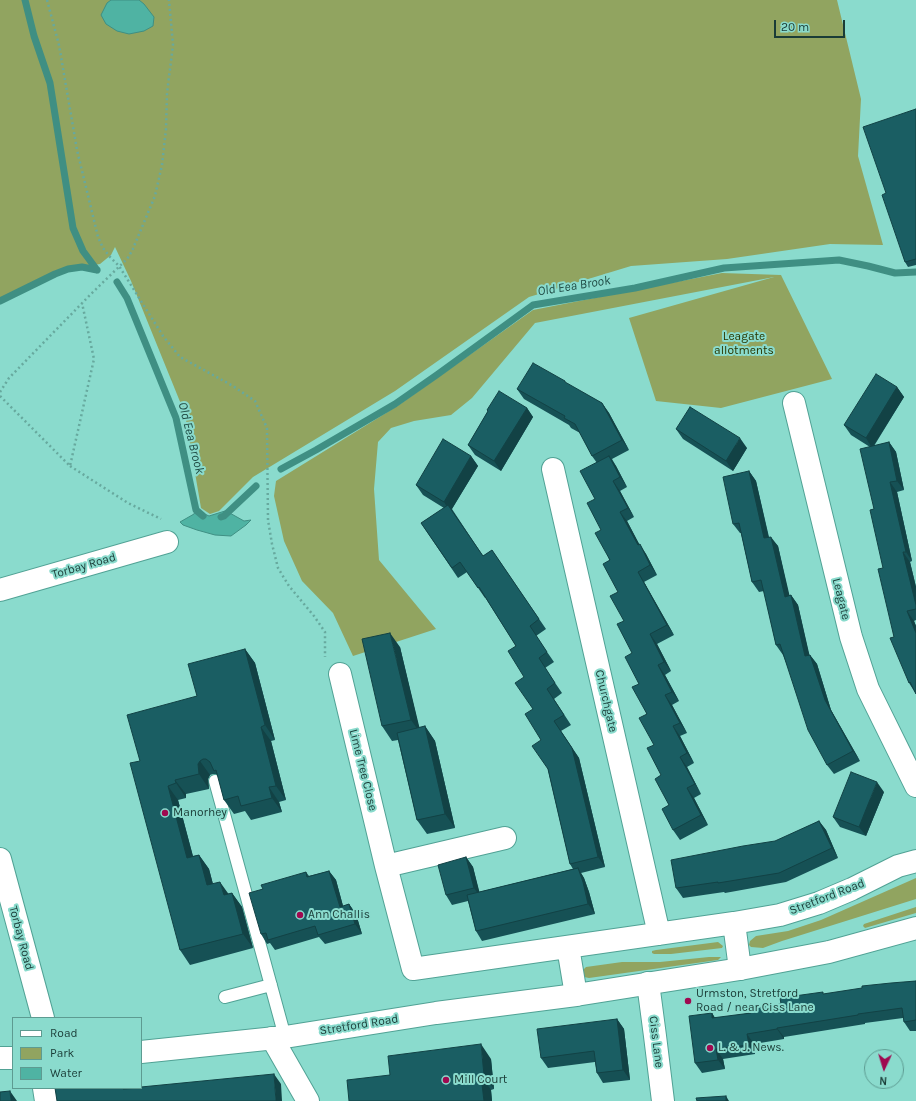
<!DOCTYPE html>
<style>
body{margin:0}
#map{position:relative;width:916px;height:1101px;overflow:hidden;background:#8adbcd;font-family:Karla,sans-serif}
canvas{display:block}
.legend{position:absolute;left:12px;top:1017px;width:130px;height:72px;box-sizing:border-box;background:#8adbcd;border:1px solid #5d9b91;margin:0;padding:5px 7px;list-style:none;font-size:12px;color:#1a3c37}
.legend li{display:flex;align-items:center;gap:8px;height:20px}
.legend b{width:20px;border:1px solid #5d9b91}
.north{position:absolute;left:864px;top:1049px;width:40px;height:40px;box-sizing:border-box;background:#8adbcd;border:1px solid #5d9b91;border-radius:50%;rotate:184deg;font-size:11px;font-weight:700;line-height:16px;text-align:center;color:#1a3c37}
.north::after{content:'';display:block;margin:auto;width:14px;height:18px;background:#9f0950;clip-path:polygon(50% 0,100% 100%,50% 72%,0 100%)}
.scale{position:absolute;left:774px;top:20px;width:71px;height:18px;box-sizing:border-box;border:2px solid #1a3c37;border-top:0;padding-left:5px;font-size:12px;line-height:14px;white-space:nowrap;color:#1a3c37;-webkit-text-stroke:3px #8adbcd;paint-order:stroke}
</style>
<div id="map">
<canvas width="916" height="1101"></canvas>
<ul class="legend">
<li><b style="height:5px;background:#fff"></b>Road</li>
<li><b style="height:11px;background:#91a460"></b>Park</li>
<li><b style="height:11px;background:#4fb3a3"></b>Water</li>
</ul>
<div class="north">N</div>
<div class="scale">20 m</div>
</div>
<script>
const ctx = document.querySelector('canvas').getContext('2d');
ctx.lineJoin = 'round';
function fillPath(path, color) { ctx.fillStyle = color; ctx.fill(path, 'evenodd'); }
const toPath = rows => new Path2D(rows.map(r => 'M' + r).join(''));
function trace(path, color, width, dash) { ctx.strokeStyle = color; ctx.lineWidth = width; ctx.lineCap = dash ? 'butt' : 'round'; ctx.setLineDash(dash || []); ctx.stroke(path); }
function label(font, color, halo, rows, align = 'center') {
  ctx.font = font + ' Karla,sans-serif'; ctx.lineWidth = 4; ctx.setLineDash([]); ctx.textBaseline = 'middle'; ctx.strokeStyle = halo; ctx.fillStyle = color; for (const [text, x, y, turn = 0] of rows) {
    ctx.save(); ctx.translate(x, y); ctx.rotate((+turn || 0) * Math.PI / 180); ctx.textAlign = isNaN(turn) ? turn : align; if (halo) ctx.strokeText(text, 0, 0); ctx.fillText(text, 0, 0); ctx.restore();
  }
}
fillPath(toPath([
 [0,0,837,0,861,99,858,156,883,245,830,244,727,259,631,266,529,297,395,391,253,477,219,511,210,514,201,508,185,414,131,281,115,247,111,255,100,264,68,269,55,274,0,301],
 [722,273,781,275,832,379,721,408,656,401,629,318,774,277,535,323,472,398,451,415,414,421,391,428,378,442,374,489,379,560,436,629,353,656,333,613,302,581,284,541,274,496,276,481,399,405,533,310],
 [916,878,916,899,782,941,763,948,751,947,749,945,750,941,756,936,788,931,821,920],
 [916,907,916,913,865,928,863,926,864,924],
 [718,942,723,946,722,948,671,954,654,954,652,953,652,951,656,950],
 [709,957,721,957,718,960,589,978,584,977,582,971,586,967,622,962,660,962]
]), '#91a460');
const water = toPath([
 [111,0,139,0,144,4,154,17,153,26,144,31,129,34,117,31,106,24,101,15,107,3,111,0],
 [196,510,209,516,225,511,228,512,244,521,251,520,246,525,231,536,215,535,197,530,183,525,180,522,194,514,196,510]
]);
fillPath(water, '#4fb3a3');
trace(water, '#3f8f83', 1);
trace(toPath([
 [25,0,34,36,50,83,73,228,83,251,97,270],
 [117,282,127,298,176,418,196,510,203,516],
 [0,301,55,274,68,269,82,267,97,270],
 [281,469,316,450,395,404,438,374,533,305,635,288,724,268,839,260,868,266,895,273,916,272],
 [221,517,224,516,256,486]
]), '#3f8f83', 7);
const lane = toPath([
 [215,781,285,1037],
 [225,997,271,985]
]);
const street = toPath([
 [794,403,851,637,868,689,916,786],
 [553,469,659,934],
 [0,590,167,542],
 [340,674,386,866,413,969,734,923,780,915,819,903,852,889,898,866,916,861],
 [0,859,43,1018],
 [386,866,505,838],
 [734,923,740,969],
 [568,947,576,995],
 [648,983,655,1036,663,1101],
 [272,1038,308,1101],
 [44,1088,46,1101]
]);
const secondary = toPath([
 [141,1052,285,1037,436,1013,576,995,740,969,829,952,916,928],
 [0,1058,13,1058]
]);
trace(lane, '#51a295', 14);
trace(street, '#51a295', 24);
trace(secondary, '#51a295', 24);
trace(toPath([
 [47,0,59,45,77,150,98,237,103,248,110,257,119,266,163,336,180,357,233,386,255,401,267,428,268,520,272,544,278,568,289,586,314,616,325,632,325,657],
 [0,392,9,378,91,294,127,259,132,251,155,196,162,165,166,129,167,93,173,45,169,0],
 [0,396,70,466,94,359,82,303],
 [70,466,128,503,161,519]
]), '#67a99e', 2.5, [2, 3]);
trace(lane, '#fff', 12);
trace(street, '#fff', 22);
trace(secondary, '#fff', 22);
fillPath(toPath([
 [916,109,916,265,908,267,905,262,886,193],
 [567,384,602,403,609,413,629,450,612,459,616,466,627,487,620,491,634,517,627,521,639,544,646,554,657,575,644,582,674,635,657,644,671,671,665,675,679,701,672,705,687,733,680,736,694,763,687,767,701,794,694,798,708,825,680,840,673,830,669,805,639,684,632,653,624,621,618,592,601,530,595,499,597,463,592,456,580,433,571,428,569,425,524,399,517,389],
 [897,387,904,397,874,446,889,442,896,452,904,490,897,492,912,561,910,562,916,587,916,620,914,621,916,626,916,694,909,683,894,637,874,509,870,447,851,435,844,425],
 [527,408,533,417,501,471,475,455,468,445,488,411,487,410],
 [676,429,747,448,733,471,683,439],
 [471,456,478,466,452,509,483,556,492,550,546,629,536,636,554,662,545,668,562,693,554,699,571,725,561,731,579,758,605,867,581,873,584,878,589,892,595,914,482,941,476,931,468,901,452,905,446,895,466,857,473,867,479,892,573,869,570,864,541,740,533,709,516,646,485,597,485,598,467,572,458,578,421,523,444,508,423,495,416,485],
 [749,471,756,481,769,537,778,546,789,596,791,595,798,605,809,655,810,655,817,664,831,710,860,761,834,774,827,765,783,655,776,645,764,591,759,592,752,582,741,533,740,533,733,524],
 [400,647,419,728,425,726,435,741,455,828,427,834,417,820,398,740,392,741,382,726],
 [245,649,255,663,275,740,271,741,286,800,279,802,282,812,251,820,245,811,234,814,224,800,218,776,216,774,213,774,210,775,208,779,209,789,186,794,186,798,178,800,193,856,199,855,209,869,213,884,229,894,232,893,242,907,253,948,190,965,180,950,140,761,197,696],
 [884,792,866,836,840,827,833,817],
 [819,821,826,830,838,858,786,882,725,893,724,892,683,898,676,888],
 [329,871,336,880,343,906,349,904,356,914,362,934,325,944,319,937,275,950,270,943,267,944,261,934,263,889,306,872,309,876],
 [916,981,916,1031,910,1031,904,1022,903,1018,865,1023,865,1024,784,1037,784,1039,754,1044,755,1054,723,1059,725,1069,702,1073,695,1063,712,1013,715,1018,751,1013,781,1004,824,994],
 [617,1019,624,1029,630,1080,603,1083,597,1073,595,1062,548,1068,541,1058],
 [491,1059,494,1089,491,1090,492,1101,349,1101,390,1075]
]), '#165155');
fillPath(toPath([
 [897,387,904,397,872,448,866,438],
 [602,403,609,413,629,450,622,440],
 [527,408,533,417,501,471,494,461],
 [740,438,747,448,733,471,726,461],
 [889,442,896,452,904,490,897,481],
 [471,456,478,466,450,512,444,502],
 [609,456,616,466,627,487,620,477],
 [749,471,756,481,771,548,764,538],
 [613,481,620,491,634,517,628,508],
 [890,482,897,492,912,561,906,552],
 [620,512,627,521,645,555,638,545],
 [771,537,778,546,792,606,785,597],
 [640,544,646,554,657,575,650,565],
 [903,552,910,562,916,587,916,605],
 [638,572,644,582,674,635,667,625],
 [791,595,798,605,812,666,805,656],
 [907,611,914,621,916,626,916,633],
 [390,633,400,647,421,734,411,720],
 [650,634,657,644,671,671,664,662],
 [245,649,255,663,275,740,265,725],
 [810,655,817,664,831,710,860,761,853,751,825,700],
 [658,665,665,675,679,701,672,692],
 [665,695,672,705,687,733,680,723],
 [554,721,579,758,605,867,598,857],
 [425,726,435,741,455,828,445,814],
 [673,726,680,736,694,763,687,753],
 [261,727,271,741,286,800,276,786],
 [680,757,687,767,701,794,695,784],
 [200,761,210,775,208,779,209,789,199,774,198,764],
 [175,780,186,794,186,798,176,783],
 [877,782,884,792,866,836,859,827],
 [168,786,178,800,197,872,187,858],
 [269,787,279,802,282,812,272,798],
 [687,788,694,798,708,825,701,815],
 [819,821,826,830,838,858,832,848],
 [199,855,209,869,217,900,207,885],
 [466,857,473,867,481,898,474,888],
 [578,868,584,878,589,892,595,914,588,904],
 [329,871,336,880,346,917,340,907],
 [220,882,230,896,224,895],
 [232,893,242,907,253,948,243,934],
 [349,904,356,914,362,934,355,924],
 [712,1013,718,1023,712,1018],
 [617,1019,624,1029,630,1080,623,1070],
 [777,1028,784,1037,784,1039,777,1029],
 [747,1034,754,1044,755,1054,749,1045],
 [481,1044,491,1059,494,1089,484,1075],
 [716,1049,723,1059,725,1069,718,1060],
 [274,1074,281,1084,282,1101,276,1101],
 [481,1076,491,1090,492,1101,484,1101],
 [10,1091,17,1101,11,1101],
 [726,1096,729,1101,726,1101]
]), '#124245');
const building = toPath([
 [916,109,916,259,905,262,882,195,886,193,863,127,916,109],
 [533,363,565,381,565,382,602,403,622,440,592,456,575,424,564,418,565,416,517,389,533,363],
 [876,374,897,387,866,438,844,425,876,374],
 [499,391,527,408,494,461,468,445,488,411,487,410,499,391],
 [690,407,740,438,726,461,676,429,690,407],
 [443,439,471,456,444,502,416,485,443,439],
 [889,442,897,481,890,482,906,552,903,552,916,605,916,609,907,611,916,633,916,694,910,682,909,683,890,638,894,637,878,569,883,568,870,510,874,509,860,449,889,442],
 [609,456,620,477,613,481,628,508,620,512,638,545,640,544,650,565,638,572,667,625,650,634,664,662,658,665,672,692,665,695,680,723,673,726,687,753,680,757,695,784,687,788,701,815,673,830,662,809,669,805,655,779,661,775,647,748,654,745,639,718,647,714,632,687,639,684,625,657,632,653,617,624,624,621,610,596,618,592,603,564,610,560,595,533,601,530,587,503,595,499,580,471,609,456],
 [749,471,764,538,771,537,785,597,791,595,805,656,810,655,825,700,853,751,827,765,808,730,780,644,776,645,761,580,752,582,739,523,733,524,723,477,749,471],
 [448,505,483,556,492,550,539,619,530,626,547,652,539,658,555,683,547,689,564,715,554,721,572,748,598,857,570,864,548,769,532,746,541,740,525,714,533,709,515,683,524,677,508,651,516,646,479,587,478,588,460,562,452,568,421,523,448,505],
 [390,633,411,720,382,726,362,639,390,633],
 [245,649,265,725,261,727,276,786,269,787,272,798,241,806,238,796,224,800,216,770,214,771,210,762,206,759,203,759,200,761,198,764,199,774,175,780,176,783,168,786,187,858,199,855,207,885,220,882,224,895,232,893,243,934,180,950,130,763,140,761,127,715,197,696,188,664,245,649],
 [425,726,445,814,417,820,397,733,425,726],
 [851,772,877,782,859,827,833,817,851,772],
 [819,821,832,848,779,873,718,883,718,882,676,888,671,860,743,846,775,841,819,821],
 [466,857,474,888,446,895,438,865,466,857],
 [578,868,583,882,588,904,476,931,467,895,578,868],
 [329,871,340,907,349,904,355,924,318,935,315,926,268,940,266,933,261,934,249,893,263,889,261,885,306,872,307,877,329,871],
 [916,981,916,1020,904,1022,902,1008,858,1014,858,1015,777,1028,777,1029,747,1034,749,1045,716,1049,718,1060,695,1063,689,1016,712,1013,712,1018,751,1013,750,1009,781,1004,780,998,823,992,823,994,862,988,862,986,891,983,916,981],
 [617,1019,623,1070,597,1073,594,1051,541,1058,537,1029,617,1019],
 [481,1044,484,1075,481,1076,484,1101,349,1101,347,1080,390,1075,388,1056,481,1044],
 [274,1074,276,1101,57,1101,55,1088,123,1088,123,1089,141,1088,141,1087,274,1074],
 [10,1091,11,1101,0,1101,0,1092,10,1091],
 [726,1096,726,1101,697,1101,696,1098,726,1096]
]);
fillPath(building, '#1a5e63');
trace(building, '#124245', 1);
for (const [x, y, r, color] of [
 [165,813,4,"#9f0950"],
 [300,915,4,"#9f0950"],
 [688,1001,4,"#9f0950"],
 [710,1048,4,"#9f0950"],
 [446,1080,4,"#9f0950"]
]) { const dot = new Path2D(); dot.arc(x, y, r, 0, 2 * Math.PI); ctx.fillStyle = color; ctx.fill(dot); trace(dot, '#8adbcd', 1.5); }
label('12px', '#2a3600', '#8adbcd', [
 ["Leagate",744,337],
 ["allotments",744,351]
]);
label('12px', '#1a3c37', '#8adbcd', [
 ["Torbay Road",84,566,-16],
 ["Leagate",841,599,76],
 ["Churchgate",606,701,77],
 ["Lime Tree Close",363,770,76],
 ["Stretford Road",827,897,-21],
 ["Torbay Road",21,938,75],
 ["Stretford Road",359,1025,-9],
 ["Ciss Lane",656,1042,83]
]);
label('12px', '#1a3c37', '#8adbcd', [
 ["Manorhey",173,813],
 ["Ann Challis",308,915],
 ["Urmston, Stretford",696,994],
 ["Road / near Ciss Lane",696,1008],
 ["L. & J. News.",718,1048],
 ["Mill Court",454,1080]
], 'left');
label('italic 13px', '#214d46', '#8adbcd', [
 ["Old Eea Brook",574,286,-9],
 ["Old Eea Brook",191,438,76]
]);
</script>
